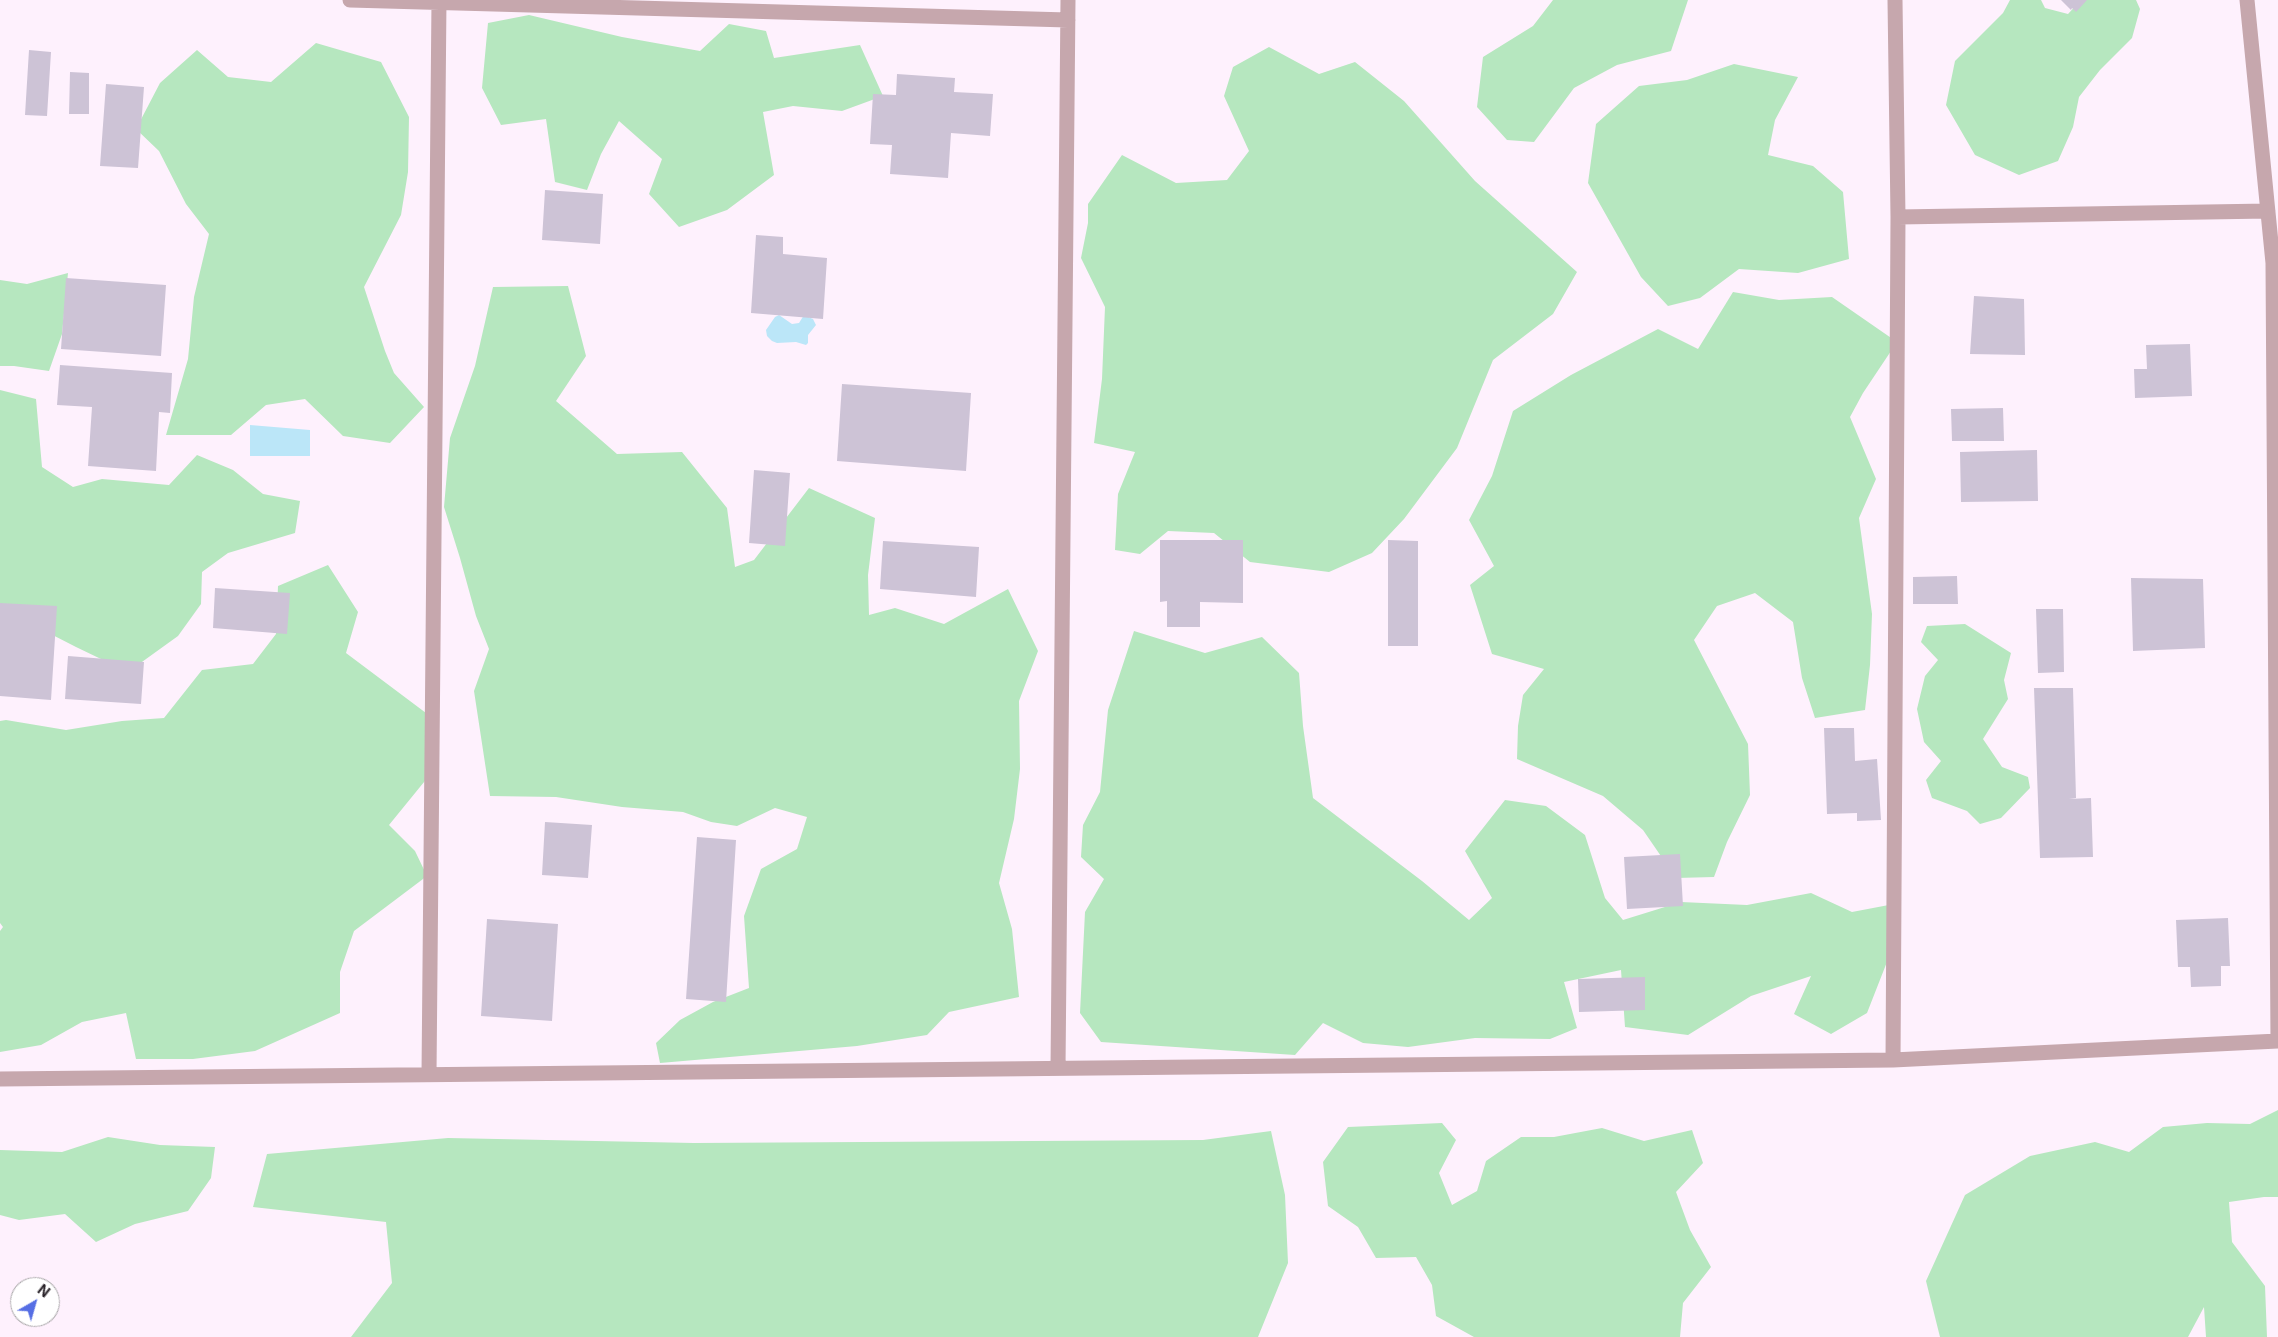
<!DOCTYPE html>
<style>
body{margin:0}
#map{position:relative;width:2278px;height:1337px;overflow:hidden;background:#fef1fd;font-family:Inter,sans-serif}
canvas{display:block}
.north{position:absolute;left:10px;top:1277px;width:50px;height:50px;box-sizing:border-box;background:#fff;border:1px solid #a9a7a9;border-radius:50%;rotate:38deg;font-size:14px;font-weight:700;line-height:20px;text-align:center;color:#282228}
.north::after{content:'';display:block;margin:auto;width:18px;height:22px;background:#566ee4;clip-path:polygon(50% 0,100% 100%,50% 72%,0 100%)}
</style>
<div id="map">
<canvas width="2278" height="1337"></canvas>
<div class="north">N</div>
</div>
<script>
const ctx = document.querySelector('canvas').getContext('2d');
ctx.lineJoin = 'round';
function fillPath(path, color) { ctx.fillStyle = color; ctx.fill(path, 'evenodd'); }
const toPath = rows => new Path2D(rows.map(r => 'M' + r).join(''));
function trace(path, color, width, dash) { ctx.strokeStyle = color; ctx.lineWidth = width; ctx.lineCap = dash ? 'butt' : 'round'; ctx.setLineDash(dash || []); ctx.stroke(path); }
fillPath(toPath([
 [1553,0,1688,0,1671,51,1617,65,1574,88,1534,142,1507,140,1477,107,1483,57,1533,26],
 [2010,0,2041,0,2045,8,2068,14,2081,0,2136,0,2140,9,2132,38,2100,70,2079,97,2073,127,2058,161,2019,175,1975,155,1946,105,1955,61,2003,13],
 [529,15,622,37,700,51,729,24,766,31,774,58,860,45,883,96,842,111,793,106,763,112,774,175,727,210,679,227,649,194,662,159,619,121,601,154,587,190,555,182,546,119,501,125,482,88,488,23],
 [316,43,381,62,409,117,408,172,401,215,364,287,385,351,394,373,424,407,390,443,343,436,305,399,266,405,231,435,166,435,188,359,194,297,209,234,186,204,159,151,136,129,160,83,197,50,228,77,271,82],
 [1269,47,1319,74,1355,62,1404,101,1475,181,1577,272,1553,314,1493,360,1457,448,1404,519,1372,553,1329,572,1250,562,1214,533,1168,531,1140,554,1115,550,1118,494,1135,452,1094,443,1102,379,1105,307,1081,258,1088,223,1088,204,1122,155,1176,183,1227,180,1249,151,1224,96,1233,67],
 [1734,64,1798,77,1775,120,1768,155,1813,166,1843,192,1849,259,1798,273,1739,269,1700,298,1668,306,1641,277,1588,183,1596,124,1639,86,1687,80],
 [68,273,62,334,49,371,14,366,0,366,0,280,27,284],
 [568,286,586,356,556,401,617,454,682,452,727,508,735,567,754,560,809,488,875,518,868,575,869,615,895,608,944,624,1008,589,1038,651,1019,701,1020,769,1014,819,999,883,1012,929,1019,997,949,1012,927,1035,857,1046,660,1063,656,1043,680,1020,713,1002,749,988,744,916,761,869,797,849,807,817,775,808,737,826,711,822,683,812,622,807,556,797,490,796,474,691,489,649,476,616,460,558,444,507,450,438,475,366,493,287],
 [1733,292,1779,300,1832,297,1897,342,1863,393,1850,417,1876,479,1859,518,1872,614,1870,665,1865,710,1815,718,1802,678,1793,622,1755,593,1717,606,1694,640,1748,744,1750,795,1727,842,1714,877,1676,878,1643,830,1603,796,1517,759,1518,726,1523,695,1544,669,1492,654,1470,585,1494,566,1469,520,1492,476,1513,411,1571,375,1658,329,1698,349],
 [0,390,36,399,42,467,73,487,102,479,169,485,197,455,233,470,263,494,300,501,295,533,228,553,202,572,201,604,178,636,128,672,76,647,0,608],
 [328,565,358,612,346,653,426,713,433,771,389,825,415,851,427,876,354,931,340,972,340,1013,255,1051,193,1059,136,1059,126,1013,82,1022,41,1045,0,1052,0,931,3,927,0,923,0,721,6,720,66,730,122,721,164,718,202,670,253,664,276,634,278,586],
 [1965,624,2011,653,2004,680,2008,699,1983,739,2002,767,2028,777,2030,788,2001,818,1980,824,1967,811,1932,798,1926,780,1941,761,1924,742,1917,709,1925,676,1938,660,1921,642,1927,626],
 [1134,631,1205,653,1262,637,1299,673,1303,726,1313,798,1422,881,1469,920,1492,898,1465,851,1505,800,1546,806,1585,835,1605,898,1623,920,1681,902,1747,905,1811,893,1852,912,1894,904,1894,944,1867,1013,1831,1034,1794,1014,1811,976,1751,996,1688,1035,1625,1027,1621,970,1564,982,1577,1028,1550,1039,1475,1038,1408,1047,1363,1043,1323,1023,1295,1055,1101,1042,1080,1013,1085,912,1104,879,1081,857,1083,825,1100,792,1108,710],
 [2278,1110,2278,1197,2264,1197,2229,1202,2232,1242,2265,1286,2267,1337,2206,1337,2204,1307,2188,1337,1940,1337,1926,1281,1965,1195,2030,1156,2095,1142,2129,1152,2163,1127,2207,1123,2250,1124],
 [1442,1123,1456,1140,1439,1173,1452,1205,1477,1191,1486,1161,1521,1137,1554,1137,1602,1128,1644,1141,1692,1130,1703,1163,1676,1192,1690,1230,1711,1267,1683,1303,1680,1337,1474,1337,1436,1316,1432,1285,1416,1257,1376,1258,1358,1227,1328,1206,1323,1162,1348,1127],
 [1271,1131,1285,1195,1288,1263,1258,1337,351,1337,392,1283,386,1222,253,1207,267,1154,448,1138,694,1143,1203,1140],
 [108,1137,160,1145,215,1147,211,1178,188,1211,135,1224,96,1242,65,1214,19,1220,0,1215,0,1150,62,1152]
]), '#b6e7bf');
fillPath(toPath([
 [779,315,792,324,799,323,804,315,813,319,816,325,808,335,808,343,806,345,796,342,777,343,772,341,767,336,766,330,775,317],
 [250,425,310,430,310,456,250,456]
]), '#bbe6f8');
fillPath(toPath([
 [2061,0,2087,0,2076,12,2072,8,2071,10],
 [29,50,51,52,47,116,25,115],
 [70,72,89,73,89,114,69,114],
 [897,74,955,78,954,92,993,94,990,136,951,133,948,178,890,174,892,145,870,144,873,94,896,95],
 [106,84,144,87,138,168,100,166],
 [545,190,603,194,600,244,542,240],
 [756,235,783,237,783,254,827,258,823,319,751,313],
 [66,278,166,285,161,356,61,349],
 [1974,296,2024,299,2025,355,1970,354],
 [2190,344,2192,396,2135,398,2134,369,2147,369,2146,345],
 [60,365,172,373,170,413,159,412,156,471,88,466,92,407,57,405],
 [842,384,971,393,966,471,837,461],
 [2003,408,2004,441,1952,441,1951,409],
 [2037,450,2038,501,1961,502,1960,452],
 [754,470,790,473,785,546,749,543],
 [1160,540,1243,540,1243,603,1200,602,1200,627,1167,627,1167,601,1160,602],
 [1388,540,1418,541,1418,646,1388,646],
 [883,541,979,547,976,597,880,589],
 [1957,576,1958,604,1913,604,1913,577],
 [2131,578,2203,579,2205,648,2133,651],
 [215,588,290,593,287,634,213,628],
 [0,603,57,606,51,700,0,696],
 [2036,609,2063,609,2064,672,2038,673],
 [68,656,144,662,141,704,65,699],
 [2034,688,2073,688,2076,798,2069,799,2091,798,2093,857,2040,858],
 [1824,728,1854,728,1855,761,1877,759,1881,820,1857,821,1857,813,1827,814],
 [545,822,592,825,588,878,542,875],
 [697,837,736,840,726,1002,686,999],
 [1680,854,1683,906,1627,909,1624,857],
 [2228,918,2230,966,2221,966,2221,986,2191,987,2190,967,2178,967,2176,920],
 [487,919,558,924,552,1021,481,1016],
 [1645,977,1645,1010,1579,1012,1578,979]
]), '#cdc3d6');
trace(toPath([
 [350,0,1068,20],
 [1898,217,2268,211],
 [1893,1060,1898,217,1895,0],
 [1058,1068,1068,0],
 [429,1074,439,0],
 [0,1079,1893,1060,2278,1041,2273,263,2247,0]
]), '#c6a7ad', 15);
</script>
